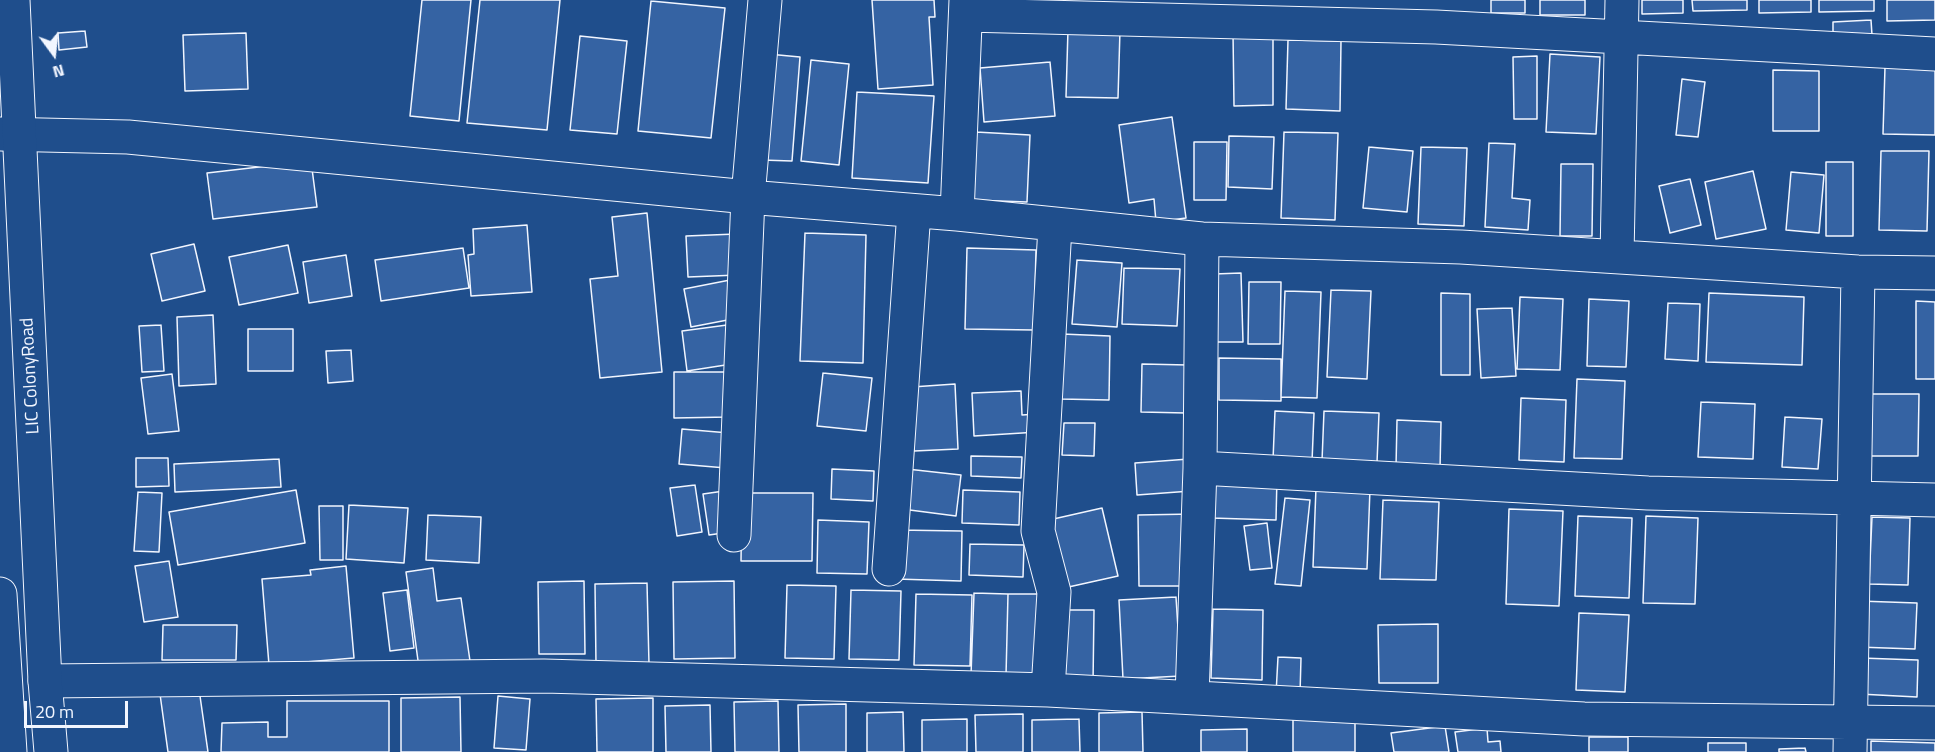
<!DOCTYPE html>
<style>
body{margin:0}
#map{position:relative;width:1935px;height:752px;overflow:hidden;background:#1f4e8c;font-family:"Titillium Web",sans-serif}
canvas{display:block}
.north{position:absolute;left:24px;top:24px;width:60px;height:60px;-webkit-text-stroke:4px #1f4e8c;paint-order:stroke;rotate:165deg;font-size:16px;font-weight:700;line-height:24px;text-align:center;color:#f2f6ff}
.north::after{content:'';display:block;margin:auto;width:21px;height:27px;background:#f2f6ff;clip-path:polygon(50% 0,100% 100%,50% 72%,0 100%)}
.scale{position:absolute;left:24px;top:701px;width:104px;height:27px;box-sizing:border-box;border:3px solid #f2f6ff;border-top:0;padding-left:8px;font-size:18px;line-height:21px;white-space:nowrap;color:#f2f6ff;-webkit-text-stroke:4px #1f4e8c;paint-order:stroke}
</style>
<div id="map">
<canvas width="1935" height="752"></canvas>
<div class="north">N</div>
<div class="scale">20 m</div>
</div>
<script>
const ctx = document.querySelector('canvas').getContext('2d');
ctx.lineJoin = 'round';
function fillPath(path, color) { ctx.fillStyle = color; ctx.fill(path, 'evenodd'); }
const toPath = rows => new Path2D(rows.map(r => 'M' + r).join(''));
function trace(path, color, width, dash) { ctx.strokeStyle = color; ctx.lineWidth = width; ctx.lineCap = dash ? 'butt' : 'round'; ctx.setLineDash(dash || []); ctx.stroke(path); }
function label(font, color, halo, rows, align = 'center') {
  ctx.font = font + ' "Titillium Web",sans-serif'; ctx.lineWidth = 4.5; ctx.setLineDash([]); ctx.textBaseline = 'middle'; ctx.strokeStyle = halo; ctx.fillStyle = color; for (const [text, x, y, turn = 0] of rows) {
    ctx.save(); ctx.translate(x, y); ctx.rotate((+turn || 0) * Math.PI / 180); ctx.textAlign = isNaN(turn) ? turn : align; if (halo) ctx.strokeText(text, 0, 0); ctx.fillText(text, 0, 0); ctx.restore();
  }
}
const building = toPath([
 [422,0,471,0,459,121,410,116,422,0],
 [480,0,560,0,547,130,467,123,480,0],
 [872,0,934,0,935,17,929,17,933,85,878,89,872,0],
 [1491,0,1525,0,1525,13,1491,13,1491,0],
 [1540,0,1585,0,1585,15,1540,15,1540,0],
 [1642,0,1683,0,1683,13,1642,14,1642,0],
 [1692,0,1747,0,1747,10,1693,11,1692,0],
 [1759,0,1811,0,1811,12,1759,13,1759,0],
 [1819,0,1874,0,1874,11,1819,12,1819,0],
 [1887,0,1935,0,1935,20,1887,21,1887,0],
 [651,1,725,8,711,138,638,131,651,1],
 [1871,20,1872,35,1833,36,1833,22,1871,20],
 [1068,29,1120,30,1118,98,1066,97,1068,29],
 [85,31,87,47,59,50,58,33,85,31],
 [1273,32,1273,105,1234,106,1233,33,1273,32],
 [246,33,248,89,185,91,183,35,246,33],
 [580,36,627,41,617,134,570,130,580,36],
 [1288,40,1341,41,1340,111,1286,109,1288,40],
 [768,54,800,57,792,161,761,160,768,54],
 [1550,54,1600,57,1596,134,1546,132,1550,54],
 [1537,56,1537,119,1514,119,1513,57,1537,56],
 [811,60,849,64,839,165,801,161,811,60],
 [1050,62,1055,116,984,122,980,68,1050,62],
 [1885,67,1935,68,1935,135,1883,134,1885,67],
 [1773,70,1819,71,1819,131,1773,131,1773,70],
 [1682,79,1705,82,1698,137,1676,135,1682,79],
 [857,92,934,96,928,183,852,178,857,92],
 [1172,117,1186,218,1156,222,1154,199,1129,203,1119,125,1172,117],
 [976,132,1030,135,1027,202,972,200,976,132],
 [1284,132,1338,133,1335,220,1281,218,1284,132],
 [1229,136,1274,137,1272,189,1228,187,1229,136],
 [1194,142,1227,142,1226,200,1194,200,1194,142],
 [1489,143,1515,144,1512,198,1530,200,1528,230,1485,227,1489,143],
 [1369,147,1413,151,1407,212,1363,208,1369,147],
 [1421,147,1467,148,1464,226,1418,224,1421,147],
 [1881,151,1929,151,1927,231,1879,230,1881,151],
 [311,161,317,207,213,219,207,173,311,161],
 [1826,162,1853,162,1853,236,1826,236,1826,162],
 [1561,164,1593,164,1592,236,1560,236,1561,164],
 [1753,171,1766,229,1716,239,1705,182,1753,171],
 [1791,172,1824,175,1819,233,1786,230,1791,172],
 [1690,179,1701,225,1670,233,1659,186,1690,179],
 [647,213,662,372,600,378,590,279,618,276,612,217,647,213],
 [527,225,532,292,471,296,468,255,474,254,473,229,527,225],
 [805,233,866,235,863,363,800,361,805,233],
 [736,234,738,275,688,277,686,236,736,234],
 [194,244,205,291,162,301,151,254,194,244],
 [288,245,298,293,239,305,229,257,288,245],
 [463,248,469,288,381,301,375,260,463,248],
 [967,248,1036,250,1034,330,965,329,967,248],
 [346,255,352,296,309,303,303,262,346,255],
 [1077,260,1122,263,1117,327,1072,324,1077,260],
 [1124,268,1180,269,1177,326,1122,324,1124,268],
 [1241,273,1243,342,1217,342,1214,274,1241,273],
 [730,280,738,318,691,327,684,289,730,280],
 [1249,282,1281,282,1280,344,1248,344,1249,282],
 [1331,290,1371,291,1367,379,1327,377,1331,290],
 [1285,291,1321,292,1317,398,1281,397,1285,291],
 [1441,293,1470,294,1470,375,1441,375,1441,293],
 [1709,293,1804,297,1802,365,1706,362,1709,293],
 [1520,297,1563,299,1560,370,1517,369,1520,297],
 [1589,299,1629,301,1626,367,1587,366,1589,299],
 [1916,301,1935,302,1935,379,1916,379,1916,301],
 [1668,303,1700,304,1698,361,1665,359,1668,303],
 [1512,308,1516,376,1481,378,1477,309,1512,308],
 [213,315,216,384,179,386,177,317,213,315],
 [161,325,164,371,142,372,139,326,161,325],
 [727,325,732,364,687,371,682,331,727,325],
 [248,329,293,329,293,371,248,371,248,329],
 [1062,334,1110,336,1109,400,1060,399,1062,334],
 [351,350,353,381,328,383,326,351,351,350],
 [1219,358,1281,359,1281,401,1219,400,1219,358],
 [1142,364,1188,365,1186,413,1141,412,1142,364],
 [674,372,729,372,729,417,674,418,674,372],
 [823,373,872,378,866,431,817,426,823,373],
 [172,374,179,431,148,434,141,378,172,374],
 [1577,379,1625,381,1622,459,1574,458,1577,379],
 [955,384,958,449,914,451,912,387,955,384],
 [1021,391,1022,415,1037,414,1038,432,974,436,972,393,1021,391],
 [1872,394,1919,394,1918,456,1871,456,1872,394],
 [1521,398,1566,400,1564,462,1519,460,1521,398],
 [1701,402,1755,404,1753,459,1698,457,1701,402],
 [1275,411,1314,413,1312,462,1273,460,1275,411],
 [1324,411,1379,413,1377,463,1322,461,1324,411],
 [1785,417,1822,419,1818,469,1782,467,1785,417],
 [1397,420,1441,422,1440,469,1396,467,1397,420],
 [1064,423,1095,423,1094,456,1062,455,1064,423],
 [682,429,729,433,726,468,679,464,682,429],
 [971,456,1022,457,1021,478,971,476,971,456],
 [136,458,168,458,169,486,136,487,136,458],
 [279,459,281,487,175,492,174,464,279,459],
 [1189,459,1191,491,1137,495,1135,463,1189,459],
 [832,469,874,471,873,501,831,499,832,469],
 [907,469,961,475,956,516,902,509,907,469],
 [1212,475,1277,477,1276,520,1211,518,1212,475],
 [695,485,702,532,677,536,670,488,695,485],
 [1316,487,1370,489,1367,569,1313,567,1316,487],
 [296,490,305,543,178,565,169,512,296,490],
 [963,490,1020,492,1019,525,962,523,963,490],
 [724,491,730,532,709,535,703,494,724,491],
 [138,492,162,493,159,552,134,551,138,492],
 [742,493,813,493,812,561,741,561,742,493],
 [1285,498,1310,500,1301,586,1275,584,1285,498],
 [1383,500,1439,502,1436,580,1380,579,1383,500],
 [349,505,408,508,404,563,346,559,349,505],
 [319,506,343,506,343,560,320,560,319,506],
 [1102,508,1118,576,1064,588,1049,520,1102,508],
 [1509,509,1563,511,1559,606,1506,604,1509,509],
 [1194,514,1181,586,1139,586,1138,515,1194,514],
 [428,515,481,517,479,563,426,560,428,515],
 [1578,516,1632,518,1629,598,1575,596,1578,516],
 [1646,516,1698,518,1695,604,1643,603,1646,516],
 [1872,517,1910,518,1908,585,1869,584,1872,517],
 [818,520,869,522,867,574,817,573,818,520],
 [1267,523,1272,568,1250,570,1244,526,1267,523],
 [897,530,962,531,961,581,896,579,897,530],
 [970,544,1024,545,1023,577,969,575,970,544],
 [169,561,178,617,144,622,135,566,169,561],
 [346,566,354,658,269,665,262,579,311,575,310,570,346,566],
 [433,568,437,601,461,598,470,661,419,668,406,572,433,568],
 [584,581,585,654,539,654,538,582,584,581],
 [734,581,735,658,674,659,673,582,734,581],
 [647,583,649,664,596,665,595,584,647,583],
 [787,585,836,586,834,659,785,658,787,585],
 [407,590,414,648,390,651,383,593,407,590],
 [851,590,901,591,899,660,849,659,851,590],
 [974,593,1008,594,1006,676,971,675,974,593],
 [916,594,972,595,970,666,914,665,916,594],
 [1008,594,1048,594,1046,675,1006,676,1008,594],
 [1176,597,1181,676,1123,679,1119,600,1176,597],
 [1859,601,1917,603,1915,649,1857,647,1859,601],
 [1213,609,1263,610,1262,680,1211,678,1213,609],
 [1059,610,1094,610,1093,684,1058,683,1059,610],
 [1579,613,1629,615,1625,692,1576,690,1579,613],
 [1438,624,1438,683,1379,683,1378,625,1438,624],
 [163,625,237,625,236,660,162,660,163,625],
 [1278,657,1301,658,1300,694,1276,694,1278,657],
 [1861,658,1918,660,1917,697,1859,694,1861,658],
 [198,682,208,752,168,752,159,687,198,682],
 [498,696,530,699,526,750,494,748,498,696],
 [460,697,461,752,401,752,401,698,460,697],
 [653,698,653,752,597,752,596,699,653,698],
 [287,701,389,701,389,752,221,752,222,723,268,722,268,737,287,737,287,701],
 [778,701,779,752,735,752,734,702,778,701],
 [846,704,846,752,799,752,798,705,846,704],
 [710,705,711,752,666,752,665,706,710,705],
 [1355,711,1355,752,1293,752,1293,712,1355,711],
 [903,712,904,752,867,752,867,713,903,712],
 [1142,712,1143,752,1099,752,1099,713,1142,712],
 [1023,714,1023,752,976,752,975,715,1023,714],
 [967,719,967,752,922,752,922,720,967,719],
 [1079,719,1080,752,1032,752,1032,720,1079,719],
 [1445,726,1449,752,1394,752,1391,733,1445,726],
 [1487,728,1488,742,1500,741,1501,752,1458,752,1455,732,1487,728],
 [1247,729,1247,752,1201,752,1201,730,1247,729],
 [1589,737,1628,737,1628,752,1589,752,1589,737],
 [1871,741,1935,743,1935,752,1871,752,1871,741],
 [1708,743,1746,743,1746,752,1708,752,1708,743],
 [1805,748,1806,752,1779,752,1779,749,1805,748]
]);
fillPath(building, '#3563a3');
trace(building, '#f2f6ff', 1.5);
const minor = toPath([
 [966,15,1436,27,1935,54],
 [0,134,128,137,748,197,957,214,1202,239,1461,247,1858,272,1935,273],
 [957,214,966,0],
 [1617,257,1622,0],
 [1200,468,1648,493,1935,500],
 [734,535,748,197,765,0],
 [889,569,914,211],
 [45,681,544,676,1048,690,1584,719,1935,723],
 [1048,690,1054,592,1038,531,1055,226],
 [1192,697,1200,468,1202,239],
 [1850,752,1858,272]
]);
const major = toPath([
 [13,0,45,681,51,752],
 [0,594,10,752]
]);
trace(minor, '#f2f6ff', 35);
trace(major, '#f2f6ff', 35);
trace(minor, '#1f4e8c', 33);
trace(major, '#1f4e8c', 33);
label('18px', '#f2f6ff', '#1f4e8c', [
 ["LIC ColonyRoad",31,376,-93]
]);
</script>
